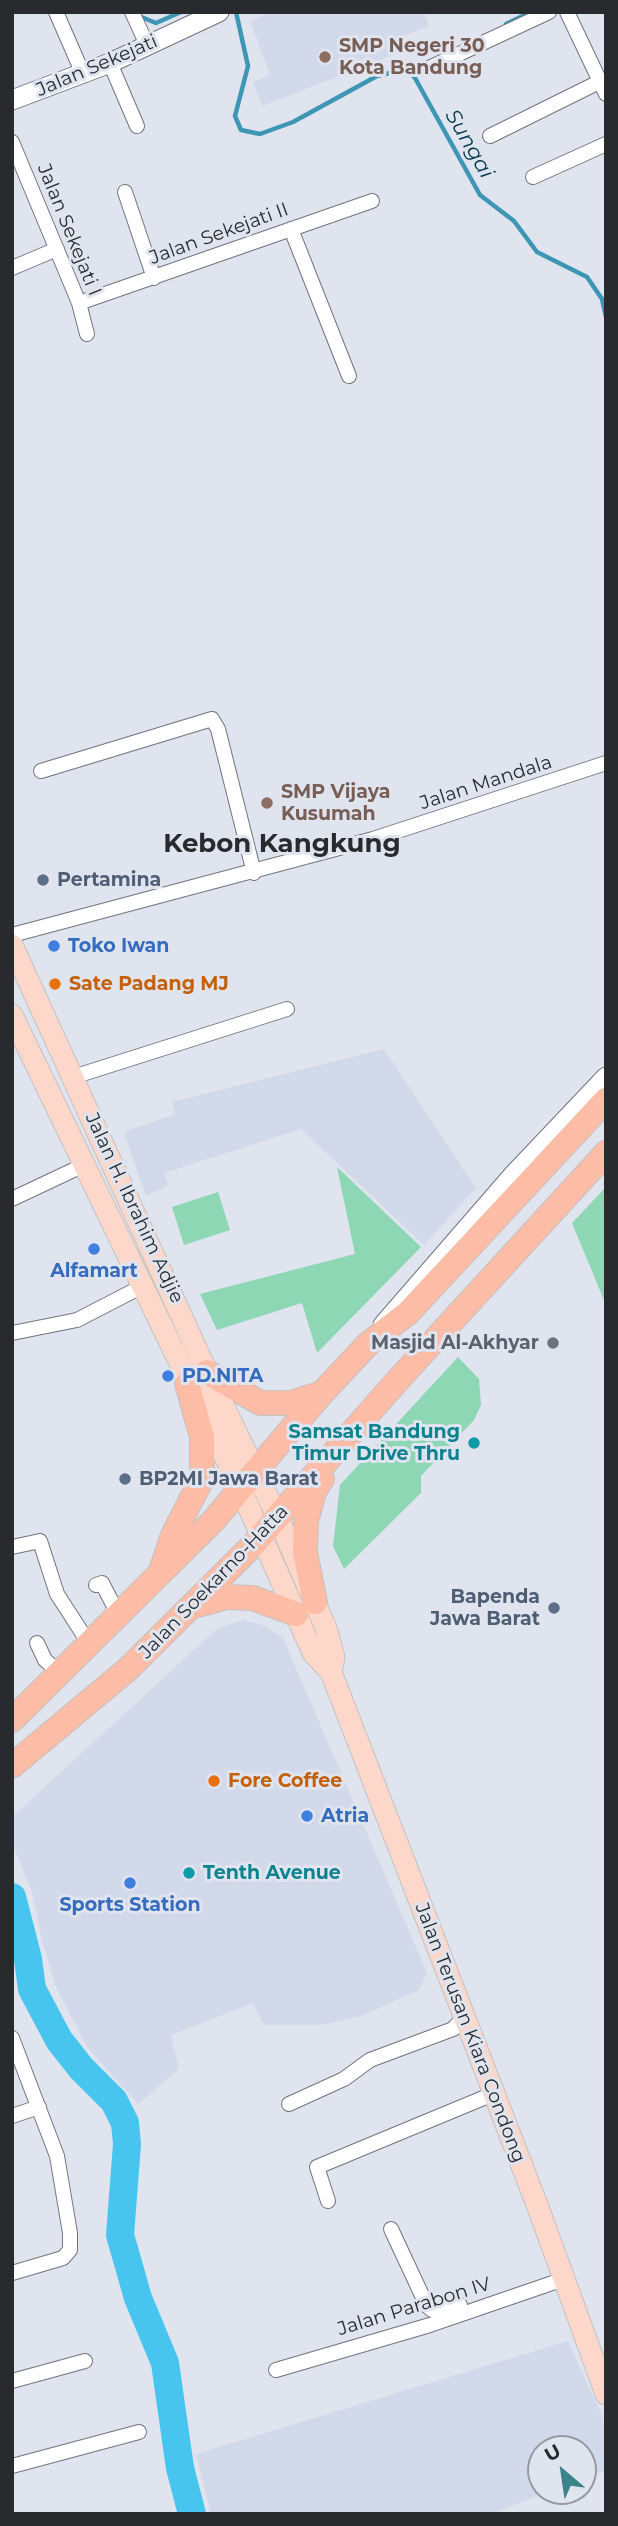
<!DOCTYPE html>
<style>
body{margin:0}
#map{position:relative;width:618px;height:2526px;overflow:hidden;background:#dfe4ef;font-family:Montserrat,sans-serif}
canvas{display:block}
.frame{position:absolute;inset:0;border:14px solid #282a2e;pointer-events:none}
.north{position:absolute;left:527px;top:2435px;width:70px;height:70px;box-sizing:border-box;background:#dfe4ef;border:2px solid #969aa2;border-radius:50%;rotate:331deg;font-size:19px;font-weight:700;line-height:28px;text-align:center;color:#282a2e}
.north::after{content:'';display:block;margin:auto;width:24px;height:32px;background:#3b838a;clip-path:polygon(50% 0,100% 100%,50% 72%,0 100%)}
</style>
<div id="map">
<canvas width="618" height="2526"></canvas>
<div class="frame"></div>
<div class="north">U</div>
</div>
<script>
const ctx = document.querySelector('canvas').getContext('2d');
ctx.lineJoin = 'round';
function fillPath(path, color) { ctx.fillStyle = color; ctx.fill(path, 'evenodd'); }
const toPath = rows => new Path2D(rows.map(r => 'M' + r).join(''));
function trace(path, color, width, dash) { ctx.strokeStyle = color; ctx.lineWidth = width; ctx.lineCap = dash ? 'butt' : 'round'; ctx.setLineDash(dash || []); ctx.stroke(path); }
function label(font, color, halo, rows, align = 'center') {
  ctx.font = font + ' Montserrat,sans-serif'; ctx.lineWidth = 6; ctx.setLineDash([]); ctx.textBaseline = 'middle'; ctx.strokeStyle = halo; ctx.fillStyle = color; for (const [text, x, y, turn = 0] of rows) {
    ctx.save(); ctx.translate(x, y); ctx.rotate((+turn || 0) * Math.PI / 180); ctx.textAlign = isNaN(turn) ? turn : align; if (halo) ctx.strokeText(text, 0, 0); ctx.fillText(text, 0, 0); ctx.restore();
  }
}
fillPath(toPath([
 [273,12,424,12,429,26,401,37,406,50,262,106,253,82,270,75,250,21],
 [384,1049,476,1188,424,1245,301,1129,164,1173,168,1185,146,1196,124,1132,175,1114,172,1102],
 [243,1620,265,1626,283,1638,427,1973,419,1990,361,2016,321,2025,264,2025,253,2003,171,2035,179,2069,138,2104,87,2047,56,1987,42,1941,33,1895,12,1842,12,1817,218,1628],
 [568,2341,606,2425,606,2470,583,2479,583,2449,541,2449,541,2491,551,2491,491,2514,211,2514,196,2454]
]), '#d1d9ea');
fillPath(toPath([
 [337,1167,421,1247,317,1353,302,1303,217,1330,200,1294,355,1254],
 [606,1187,606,1305,572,1223],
 [218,1192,230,1230,184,1245,172,1207],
 [458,1357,479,1379,481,1405,474,1420,421,1476,421,1493,344,1569,333,1546,340,1485]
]), '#8ed7b5');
trace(toPath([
 [236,12,248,66,235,116,241,130,260,134,293,122,377,76,407,69,415,78,480,195,514,221,537,252,587,277,602,299,606,317],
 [139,16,156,23,181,12],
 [506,24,531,12],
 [411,71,426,63]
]), '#3e96b5', 4.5);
trace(toPath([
 [12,1897,28,1959,32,1989,59,2040,81,2068,114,2101,125,2123,127,2144,120,2235,138,2298,165,2363,180,2468,192,2514]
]), '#48c5ef', 28);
const street = toPath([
 [56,12,83,74],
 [132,12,147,45],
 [567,12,606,94],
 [110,63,137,126],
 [429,68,549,12],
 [490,136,601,81],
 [12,142,79,303,87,334],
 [533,177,606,144],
 [125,192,154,278],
 [291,229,349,376],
 [12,268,57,249],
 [79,303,372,201],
 [41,771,212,719,218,729,254,873],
 [12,935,373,839,606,763],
 [73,1077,287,1009],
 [12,1199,84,1165],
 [12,1333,77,1320,141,1287],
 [12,1547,40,1541,57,1594,90,1645],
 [96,1585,102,1583,119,1616],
 [37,1643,45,1660,61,1674],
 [12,2038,57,2156,70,2233,70,2250,63,2258,12,2273],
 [289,2104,344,2079,370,2060,453,2029,463,2018],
 [12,2116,39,2107],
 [328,2201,317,2167,493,2094],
 [391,2229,427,2306,432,2310,443,2310,460,2305],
 [276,2370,430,2325,564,2279],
 [12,2381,85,2361],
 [12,2466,139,2432]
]);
const secondary = toPath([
 [12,100,110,63,219,12],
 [383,1325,514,1174,606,1077]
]);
const primary = toPath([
 [12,945,207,1372,278,1518,326,1628,334,1657,331,1672],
 [12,1015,241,1490,313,1653,331,1672,536,2202,606,2394]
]);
const highway = toPath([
 [207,1372,260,1403,291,1403,322,1393],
 [162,1568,173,1535,202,1479,202,1437,187,1384],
 [315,1602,305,1552,306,1521,314,1492,322,1479],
 [194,1606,227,1597,253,1598,296,1614],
 [12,1720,214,1520,322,1393,369,1343,408,1313,606,1100],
 [12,1766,128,1669,251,1547,398,1380,606,1153]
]);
trace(street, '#6f747e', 16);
trace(secondary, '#6f747e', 21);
trace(primary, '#c3c3c4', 23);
trace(highway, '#c3c3c4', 26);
trace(street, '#fff', 14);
trace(secondary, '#fff', 19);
trace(primary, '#fdd7c9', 21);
trace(highway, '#fcbca5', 24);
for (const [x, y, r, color] of [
 [325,57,7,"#8d6e63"],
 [267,803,7,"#8d6e63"],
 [43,880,7,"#5c6f8a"],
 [54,946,7,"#3f7fe0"],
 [55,984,7,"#e8710a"],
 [94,1249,7,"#3f7fe0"],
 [553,1343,7,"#6b7280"],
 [168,1376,7,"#3f7fe0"],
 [474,1443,7,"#0f9aa8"],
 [125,1479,7,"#5c6f8a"],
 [554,1608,7,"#5c6f8a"],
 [214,1781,7,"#e8710a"],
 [307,1816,7,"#3f7fe0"],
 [189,1873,7,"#0f9aa8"],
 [130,1883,7,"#3f7fe0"]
]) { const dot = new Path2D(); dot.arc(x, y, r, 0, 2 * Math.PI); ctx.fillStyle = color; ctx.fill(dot); trace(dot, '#dfe4ef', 2.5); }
label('bold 19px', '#785e54', '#dfe4ef', [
 ["SMP Negeri 30",339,46],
 ["Kota Bandung",339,68],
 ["SMP Vijaya",281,792],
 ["Kusumah",281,814]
], 'left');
label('19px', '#282a2e', '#dfe4ef', [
 ["Jalan Sekejati",97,66,-23],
 ["Jalan Sekejati I",69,230,68],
 ["Jalan Sekejati II",219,234,-20],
 ["Jalan Mandala",486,783,-18],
 ["Jalan H. Ibrahim Adjie",134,1208,65],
 ["Jalan Soekarno-Hatta",214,1582,-46],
 ["Jalan Terusan Kiara Condong",470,2033,69],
 ["Jalan Parabon IV",414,2307,-17]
]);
label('bold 19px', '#4e5e75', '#dfe4ef', [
 ["Pertamina",57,880],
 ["BP2MI Jawa Barat",139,1479],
 ["Bapenda",540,1597,"right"],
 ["Jawa Barat",540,1619,"right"]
], 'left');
label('bold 19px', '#366cbe', '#dfe4ef', [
 ["Toko Iwan",68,946],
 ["Alfamart",94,1271,"center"],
 ["PD.NITA",182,1376],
 ["Atria",321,1816],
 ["Sports Station",130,1905,"center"]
], 'left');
label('bold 19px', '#c56008', '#dfe4ef', [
 ["Sate Padang MJ",69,984],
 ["Fore Coffee",228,1781]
], 'left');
label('bold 19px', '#5b616d', '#dfe4ef', [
 ["Masjid Al-Akhyar",539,1343]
], 'right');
label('bold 19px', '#0d838f', '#dfe4ef', [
 ["Samsat Bandung",460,1432],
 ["Timur Drive Thru",460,1454],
 ["Tenth Avenue",203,1873,"left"]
], 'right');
label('italic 21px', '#00394a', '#dfe4ef', [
 ["Sungai",469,144,60]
]);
label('bold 26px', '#282a2e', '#dfe4ef', [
 ["Kebon Kangkung",282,844]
]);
</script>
